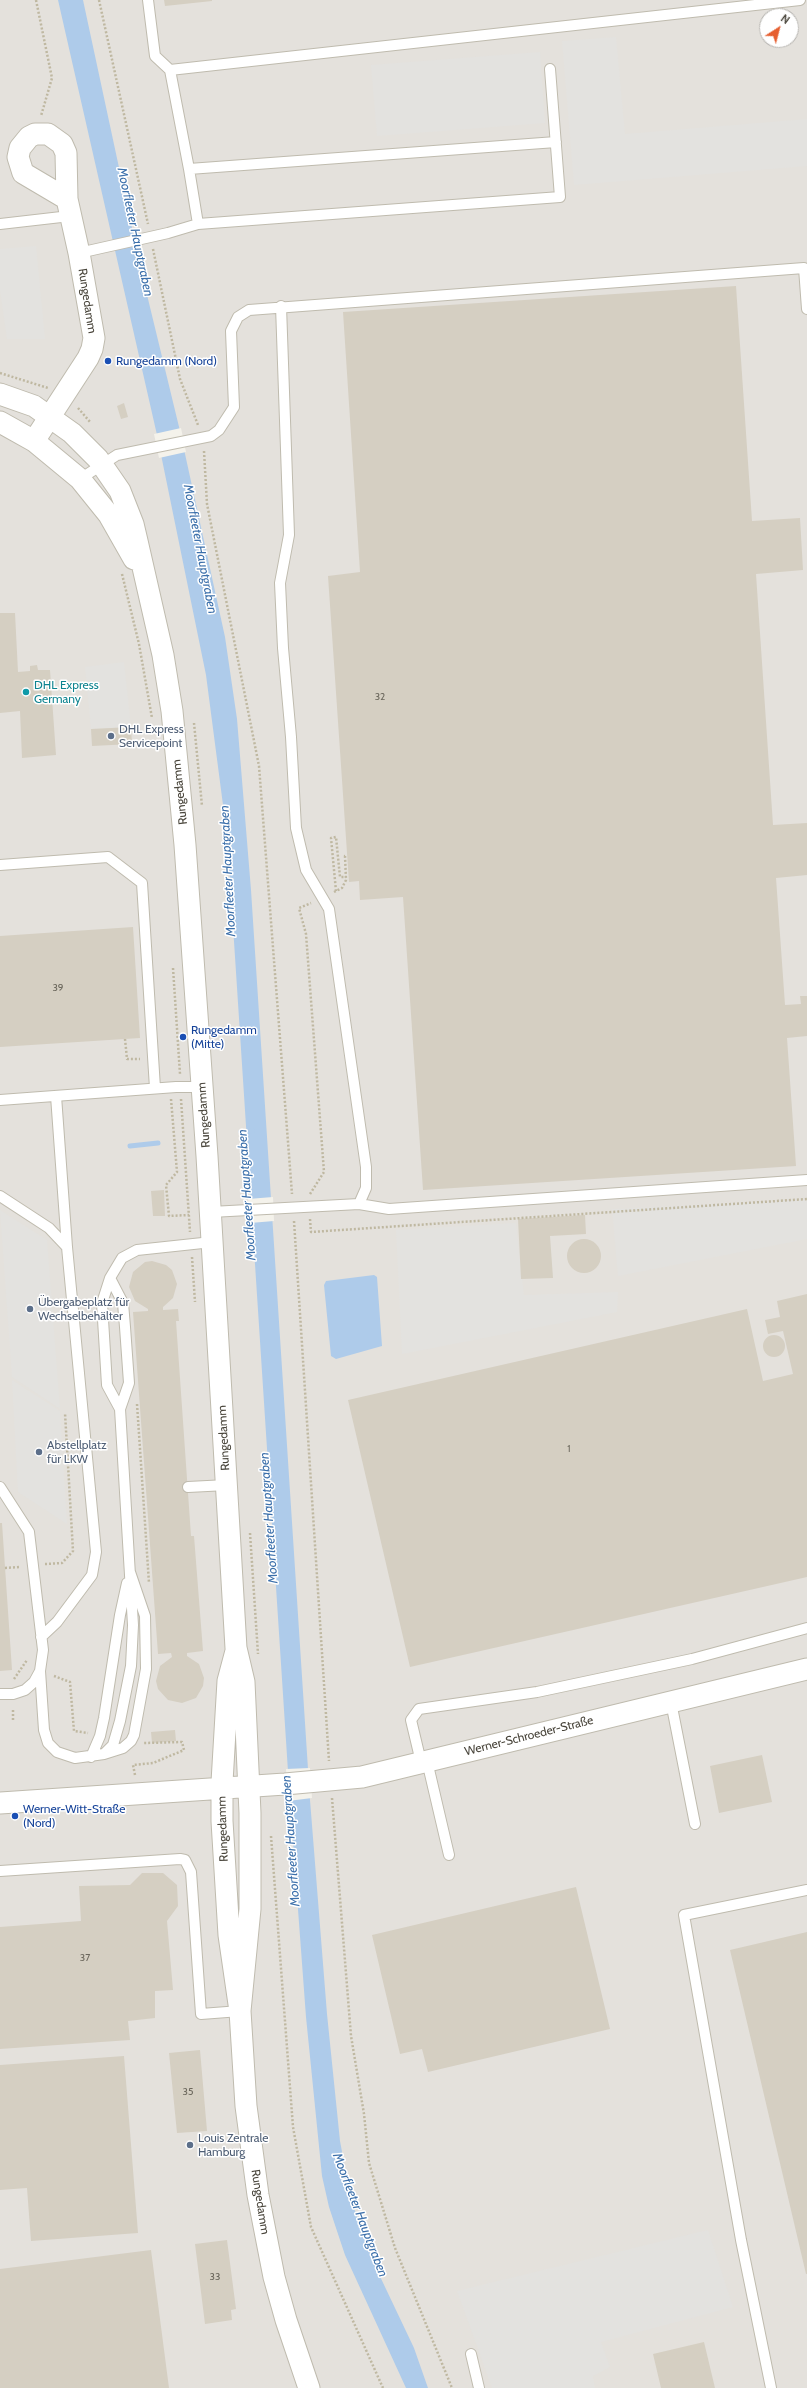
<!DOCTYPE html>
<meta charset="utf-8">
<style>
body{margin:0}
#map{position:relative;width:807px;height:2388px;overflow:hidden;background:#f4f2eb;font-family:Cabin,sans-serif}
canvas{display:block}
.north{position:absolute;left:759px;top:8px;width:40px;height:40px;box-sizing:border-box;background:#fff;border:1px solid #b6b4b0;border-radius:50%;rotate:36deg;font-size:11px;font-weight:700;line-height:16px;text-align:center;color:#48443a}
.north::after{content:'';display:block;margin:auto;width:14px;height:18px;background:#e65f30;clip-path:polygon(50% 0,100% 100%,50% 72%,0 100%)}
</style>
<div id="map">
<canvas width="807" height="2388"></canvas>
<div class="north">N</div>
</div>
<script>
const ctx = document.querySelector('canvas').getContext('2d');
ctx.lineJoin = 'round';
function fillPath(path, color) { ctx.fillStyle = color; ctx.fill(path, 'evenodd'); }
const toPath = rows => new Path2D(rows.map(r => 'M' + r).join(''));
function trace(path, color, width, dash) { ctx.strokeStyle = color; ctx.lineWidth = width; ctx.lineCap = dash ? 'butt' : 'round'; ctx.setLineDash(dash || []); ctx.stroke(path); }
function label(font, color, halo, rows, align = 'center') {
  ctx.font = font + ' Cabin,sans-serif'; ctx.lineWidth = 3; ctx.setLineDash([]); ctx.textBaseline = 'middle'; ctx.strokeStyle = halo; ctx.fillStyle = color; for (const [text, x, y, turn = 0] of rows) {
    ctx.save(); ctx.translate(x, y); ctx.rotate((+turn || 0) * Math.PI / 180); ctx.textAlign = isNaN(turn) ? turn : align; if (halo) ctx.strokeText(text, 0, 0); ctx.fillText(text, 0, 0); ctx.restore();
  }
}
fillPath(toPath([
 [0,0,807,0,807,2388,0,2388],
 [767,16,791,16,791,40,767,40]
]), '#e4e1dc');
fillPath(toPath([
 [616,37,625,134,807,119,807,166,574,185,562,41],
 [540,52,545,123,377,136,371,65],
 [36,246,45,339,7,339,0,290,0,249],
 [124,662,131,727,91,729,85,667],
 [807,1200,807,1239,618,1276,612,1209],
 [0,1210,47,1240,60,1409,12,1377],
 [516,1223,524,1295,618,1292,617,1312,402,1354,396,1230],
 [12,1380,60,1411,67,1524,18,1492],
 [708,2230,733,2307,601,2342,610,2367,593,2376,595,2388,492,2388,457,2291]
]), '#e3e2df');
fillPath(toPath([
 [58,0,83,0,141,270,180,431,225,637,237,719,251,890,310,1800,327,2014,340,2141,351,2200,376,2268,414,2348,428,2388,406,2388,345,2255,329,2207,322,2176,306,2017,290,1802,230,880,223,805,206,675,157,435],
 [374,1275,377,1277,382,1346,336,1359,331,1356,324,1285,326,1281]
]), '#aecbea');
fillPath(toPath([
 [181,428,186,452,159,458,154,434],
 [273,1197,274,1221,250,1223,248,1199],
 [310,1768,312,1798,288,1801,286,1769]
]), '#f4f2eb');
trace(toPath([
 [241,1132,252,1131],
 [130,1146,158,1143]
]), '#aecbea', 5);
fillPath(toPath([
 [164,0,212,0,212,1,165,6],
 [736,286,752,521,800,518,803,570,756,574,773,825,807,823,807,875,776,878,785,1005,801,1004,800,996,807,996,807,1036,787,1038,796,1166,423,1190,403,897,360,900,359,881,349,882,328,576,360,572,343,312],
 [124,403,128,417,121,419,117,406],
 [0,613,15,613,18,672,30,671,30,666,37,665,38,670,50,670,56,755,22,758,20,711,0,713],
 [131,727,132,744,92,746,91,729],
 [133,927,140,1038,0,1047,0,936],
 [164,1190,165,1216,153,1216,151,1191],
 [585,1215,586,1234,550,1236,553,1278,521,1279,518,1219],
 '567 1256a17 17 0 1 1 34 0a17 17 0 1 1-34 0Z',
 [152,1261,166,1265,172,1270,177,1284,173,1298,163,1307,163,1310,178,1309,179,1321,176,1321,191,1536,194,1536,203,1651,187,1653,187,1656,199,1664,204,1678,203,1686,196,1698,182,1703,168,1700,158,1689,156,1681,160,1666,172,1657,171,1653,158,1654,133,1312,148,1311,148,1309,135,1301,129,1287,133,1272,145,1262],
 [807,1294,807,1577,410,1667,348,1400,747,1309,763,1381,793,1374,783,1331,768,1334,765,1320,780,1317,777,1301],
 '763 1346a11 11 0 1 1 22 0a11 11 0 1 1-22 0Z',
 [0,1523,2,1523,12,1670,0,1671],
 [175,1730,176,1741,152,1743,151,1732],
 [762,1755,772,1802,719,1813,710,1766],
 [142,1873,163,1873,177,1885,178,1906,167,1921,173,1990,155,1991,155,2018,128,2021,130,2040,0,2049,0,1927,81,1921,79,1886,130,1885],
 [576,1887,610,2029,428,2072,422,2049,400,2054,372,1935],
 [807,1932,807,2274,806,2274,730,1950],
 [200,2050,207,2131,177,2133,169,2053],
 [124,2056,138,2233,31,2241,27,2188,0,2190,0,2065],
 [227,2240,236,2309,231,2310,232,2320,205,2324,195,2244],
 [151,2250,169,2388,0,2388,0,2269],
 [704,2342,715,2388,661,2388,653,2354]
]), '#d5cfc2');
const lane = toPath([
 [148,0,155,56,170,70,800,0],
 [170,70,189,169,556,142],
 [189,169,198,224],
 [0,224,70,216],
 [79,253,168,233,198,224,560,197,550,69],
 [281,306,289,535,280,583,283,648,291,737,296,828,306,870,329,909,366,1167,366,1188,359,1204],
 [80,479,117,455,211,436,219,430,234,407,231,331,238,317,249,310,804,268,807,309],
 [0,865,108,857,142,883,155,1088],
 [56,1096,67,1247],
 [0,1100,176,1087,202,1087],
 [0,1196,49,1228,67,1247,96,1552,92,1575,57,1622,41,1637],
 [211,1212,359,1204,389,1209,807,1180],
 [120,1409,107,1385,102,1303,110,1278,122,1258,137,1250,212,1242],
 [0,1487,29,1532,43,1650,40,1671,44,1730,48,1743,57,1752,75,1758,104,1754,123,1748,131,1741,134,1735,146,1669,145,1616,130,1572],
 [188,1487,227,1485],
 [0,1694,13,1694,25,1690,34,1682,40,1671],
 [671,1702,695,1824],
 [104,1754,113,1745,120,1721,131,1666,133,1625,120,1409,129,1383,125,1327,123,1303,110,1278],
 [91,1757,100,1736,104,1718,120,1615,127,1583],
 [427,1761,449,1855],
 [421,1762,411,1720,419,1709,537,1692,692,1659,807,1628],
 [0,1871,180,1859,185,1860,191,1872,201,2014,240,2011],
 [471,2354,479,2388],
 [771,2388,741,2240,684,1915,807,1890]
]);
const street = toPath([
 [0,394,34,406,72,433,98,459,120,491,133,524,137,541,163,655,172,711,185,845,207,1156,236,1648,244,1682,250,1813,250,1909,240,2011],
 [0,422,34,441,80,479,109,515,134,559],
 [34,441,88,358,92,349,94,338,79,253,67,199,66,153,62,144,48,134,35,134,29,137,20,148,18,157,23,173,67,199],
 [236,1651,228,1681,222,1782,222,1821,229,1935,240,2011,246,2106,258,2195,274,2277,286,2320,309,2388],
 [0,1803,285,1784,362,1777,807,1669]
]);
trace(lane, '#bfbbae', 12);
trace(street, '#bfbbae', 23);
trace(toPath([
 [36,0,52,78,41,116],
 [99,0,148,224],
 [153,249,180,379,198,425],
 [0,373,48,388],
 [78,408,91,423],
 [204,451,207,504,259,766,292,1194],
 [122,574,139,644,152,718],
 [194,723,202,806],
 [336,891,331,838,336,837,340,877,346,877],
 [334,892,342,888,346,880,345,856,347,856],
 [173,968,180,1074],
 [125,1039,127,1059,140,1059],
 [171,1099,177,1172,166,1185,169,1216,189,1215],
 [181,1099,190,1232],
 [310,1194,324,1172,306,934,299,908,311,903],
 [310,1219,311,1232,807,1199],
 [294,1221,329,1761],
 [192,1257,195,1302],
 [137,1404,149,1583],
 [250,1533,258,1654],
 [45,1564,62,1563,73,1551,65,1413],
 [5,1568,20,1567],
 [54,1676,70,1682,74,1731,88,1733],
 [14,1679,27,1660],
 [13,1720,13,1708],
 [135,1775,133,1765,153,1763,184,1750,182,1742,144,1743],
 [332,1798,351,2036,364,2114,369,2163,395,2248,452,2388],
 [271,1836,293,2127,311,2227,383,2388]
]), '#bfb8a1', 2.5, [2, 2]);
trace(lane, '#fff', 10);
trace(street, '#fff', 21);
for (const [x, y, r, color] of [
 [108,361,4,"#1a4fb4"],
 [26,692,4,"#0f9aa8"],
 [111,736,4,"#5c6f8a"],
 [183,1037,4,"#1a4fb4"],
 [30,1309,4,"#5c6f8a"],
 [39,1452,4,"#5c6f8a"],
 [15,1816,4,"#1a4fb4"],
 [190,2145,4,"#5c6f8a"]
]) { const dot = new Path2D(); dot.arc(x, y, r, 0, 2 * Math.PI); ctx.fillStyle = color; ctx.fill(dot); trace(dot, '#fff', 1.5); }
label('10px', '#6b675c', null, [
 ["32",380,697],
 ["39",58,988],
 ["1",569,1449],
 ["37",85,1958],
 ["35",188,2092],
 ["33",215,2277]
]);
label('12px', '#48443a', '#fff', [
 ["Rungedamm",87,301,81],
 ["Rungedamm",180,792,-96],
 ["Rungedamm",204,1115,-94],
 ["Rungedamm",224,1438,-93],
 ["Werner-Schroeder-Straße",529,1736,-14],
 ["Rungedamm",223,1829,-92],
 ["Rungedamm",260,2202,81]
]);
label('12px', '#164399', '#fff', [
 ["Rungedamm (Nord)",116,361],
 ["Rungedamm",191,1030],
 ["(Mitte)",191,1044],
 ["Werner-Witt-Straße",23,1809],
 ["(Nord)",23,1823]
], 'left');
label('12px', '#0d838f', '#fff', [
 ["DHL Express",34,685],
 ["Germany",34,699]
], 'left');
label('12px', '#4e5e75', '#fff', [
 ["DHL Express",119,729],
 ["Servicepoint",119,743],
 ["Übergabeplatz für",38,1302],
 ["Wechselbehälter",38,1316],
 ["Abstellplatz",47,1445],
 ["für LKW",47,1459],
 ["Louis Zentrale",198,2138],
 ["Hamburg",198,2152]
], 'left');
label('italic 13px', '#3c70ab', '#fff', [
 ["Moorfleeter Hauptgraben",135,232,78],
 ["Moorfleeter Hauptgraben",200,549,79],
 ["Moorfleeter Hauptgraben",228,871,-93],
 ["Moorfleeter Hauptgraben",247,1195,-94],
 ["Moorfleeter Hauptgraben",269,1518,-94],
 ["Moorfleeter Hauptgraben",291,1841,-94],
 ["Moorfleeter Hauptgraben",360,2215,69]
]);
</script>
